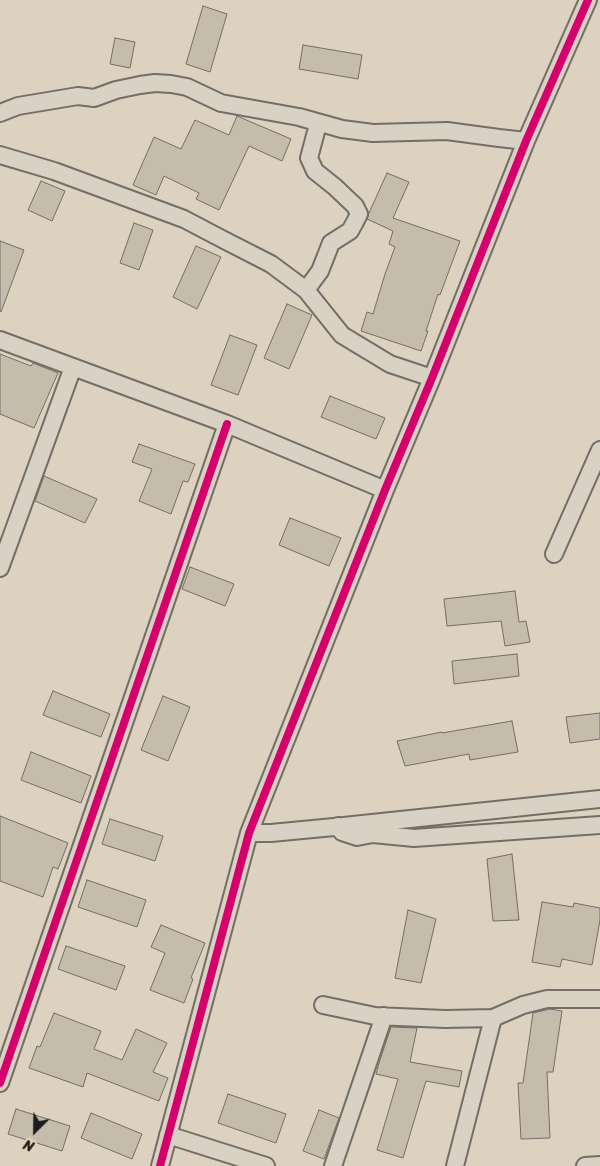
<!DOCTYPE html>
<style>
body{margin:0}
#map{position:relative;width:600px;height:1166px;overflow:hidden;background:#ddd2c0;font-family:Sriracha,sans-serif}
canvas{display:block}
.north{position:absolute;left:10px;top:1106px;width:50px;height:50px;-webkit-text-stroke:4px #e9d5b4;paint-order:stroke;rotate:203deg;font-size:14px;font-weight:700;line-height:20px;text-align:center;color:#1c1c1c}
.north::after{content:'';display:block;margin:auto;width:18px;height:22px;background:#1c1c1c;clip-path:polygon(50% 0,100% 100%,50% 72%,0 100%)}
</style>
<div id="map">
<canvas width="600" height="1166"></canvas>
<div class="north">N</div>
</div>
<script>
const ctx = document.querySelector('canvas').getContext('2d');
ctx.lineJoin = 'round';
function fillPath(path, color) { ctx.fillStyle = color; ctx.fill(path, 'evenodd'); }
const toPath = rows => new Path2D(rows.map(r => 'M' + r).join(''));
function trace(path, color, width, dash) { ctx.strokeStyle = color; ctx.lineWidth = width; ctx.lineCap = dash ? 'butt' : 'round'; ctx.setLineDash(dash || []); ctx.stroke(path); }
const building = toPath([
 [203,6,227,14,210,72,186,64,203,6],
 [115,38,135,42,130,68,110,64,115,38],
 [303,45,362,55,358,79,299,69,303,45],
 [237,116,291,139,282,161,249,146,219,210,196,199,199,193,164,176,156,195,133,185,154,137,181,149,195,120,229,135,237,116],
 [387,173,409,182,393,218,460,241,440,295,438,294,426,331,428,331,421,351,361,331,367,312,373,314,385,274,395,247,389,244,393,231,367,219,369,213,387,173],
 [41,181,65,191,52,221,28,210,41,181],
 [134,223,153,230,139,270,120,263,134,223],
 [0,241,24,250,1,312,0,311,0,241],
 [196,246,221,257,197,309,173,297,196,246],
 [287,304,312,315,289,369,264,358,287,304],
 [230,335,257,345,238,395,211,385,230,335],
 [0,354,31,366,33,363,58,373,34,428,0,414,0,354],
 [330,396,385,418,376,439,321,417,330,396],
 [139,444,195,464,188,482,183,481,171,514,139,501,152,469,132,462,139,444],
 [44,476,97,499,85,523,35,501,44,476],
 [290,518,341,538,329,566,279,545,290,518],
 [190,567,234,584,225,606,182,589,190,567],
 [515,591,519,622,526,621,530,642,505,646,501,621,447,626,444,599,515,591],
 [517,654,519,676,454,684,452,661,517,654],
 [53,691,110,714,101,737,43,715,53,691],
 [163,696,190,707,168,761,141,750,163,696],
 [600,713,600,739,570,743,566,717,600,713],
 [512,721,518,752,470,760,469,754,405,766,397,741,442,732,442,733,512,721],
 [31,752,91,776,81,803,21,780,31,752],
 [0,816,68,843,58,869,53,867,43,897,0,881,0,816],
 [110,819,163,836,155,861,102,844,110,819],
 [512,854,519,920,493,921,487,859,512,854],
 [87,880,146,900,137,927,78,907,87,880],
 [542,902,573,907,574,903,600,908,600,920,592,965,562,959,560,967,532,962,542,902],
 [408,910,436,919,421,983,395,978,408,910],
 [161,925,205,943,191,978,193,979,184,1003,150,990,165,953,151,947,161,925],
 [66,946,125,966,116,990,58,969,66,946],
 [550,1009,562,1011,553,1072,547,1072,550,1138,521,1139,518,1083,523,1083,533,1013,550,1009],
 [54,1013,101,1031,94,1049,122,1060,136,1029,167,1043,153,1072,168,1078,159,1101,87,1073,83,1087,29,1068,37,1046,40,1047,54,1013],
 [391,1027,417,1028,410,1062,462,1071,459,1087,426,1081,403,1158,377,1150,398,1079,376,1074,379,1063,391,1027],
 [228,1094,286,1114,276,1143,218,1123,228,1094],
 [16,1109,70,1126,62,1151,8,1134,16,1109],
 [319,1110,339,1118,324,1159,303,1151,319,1110],
 [91,1113,142,1134,132,1159,81,1138,91,1113]
]);
fillPath(building, '#c6bcac');
trace(building, '#736e66', 1);
const minor = toPath([
 [0,113,18,106,78,96,94,98,116,90,140,85,155,83,171,84,187,87,221,103,299,117,342,129,373,133,447,131,499,138,526,141],
 [0,155,54,171,184,219,224,240,271,264,306,290,342,335,390,364,432,378],
 [306,290,320,271,331,243,350,231,355,222,359,214,355,206,335,187,315,171,309,158,318,124],
 [0,340,227,424,385,490],
 [554,554,600,450],
 [0,568,73,367],
 [338,826,342,832,357,837,373,834,414,838,600,825],
 [249,833,271,833,334,827,600,799],
 [323,1005,375,1016,445,1019,493,1018],
 [0,1083,227,424],
 [168,1135,266,1166],
 [160,1166,249,833,385,490,432,378,526,141,588,0],
 [333,1166,384,1016],
 [455,1166,493,1018,523,1005,547,999,600,999],
 [585,1166,600,1165]
]);
trace(minor, '#736e66', 20);
trace(minor, '#d9d1c4', 16);
trace(toPath([
 [0,1083,227,424],
 [160,1166,249,833,385,490,432,378,526,141,588,0]
]), '#d6006c', 8);
</script>
